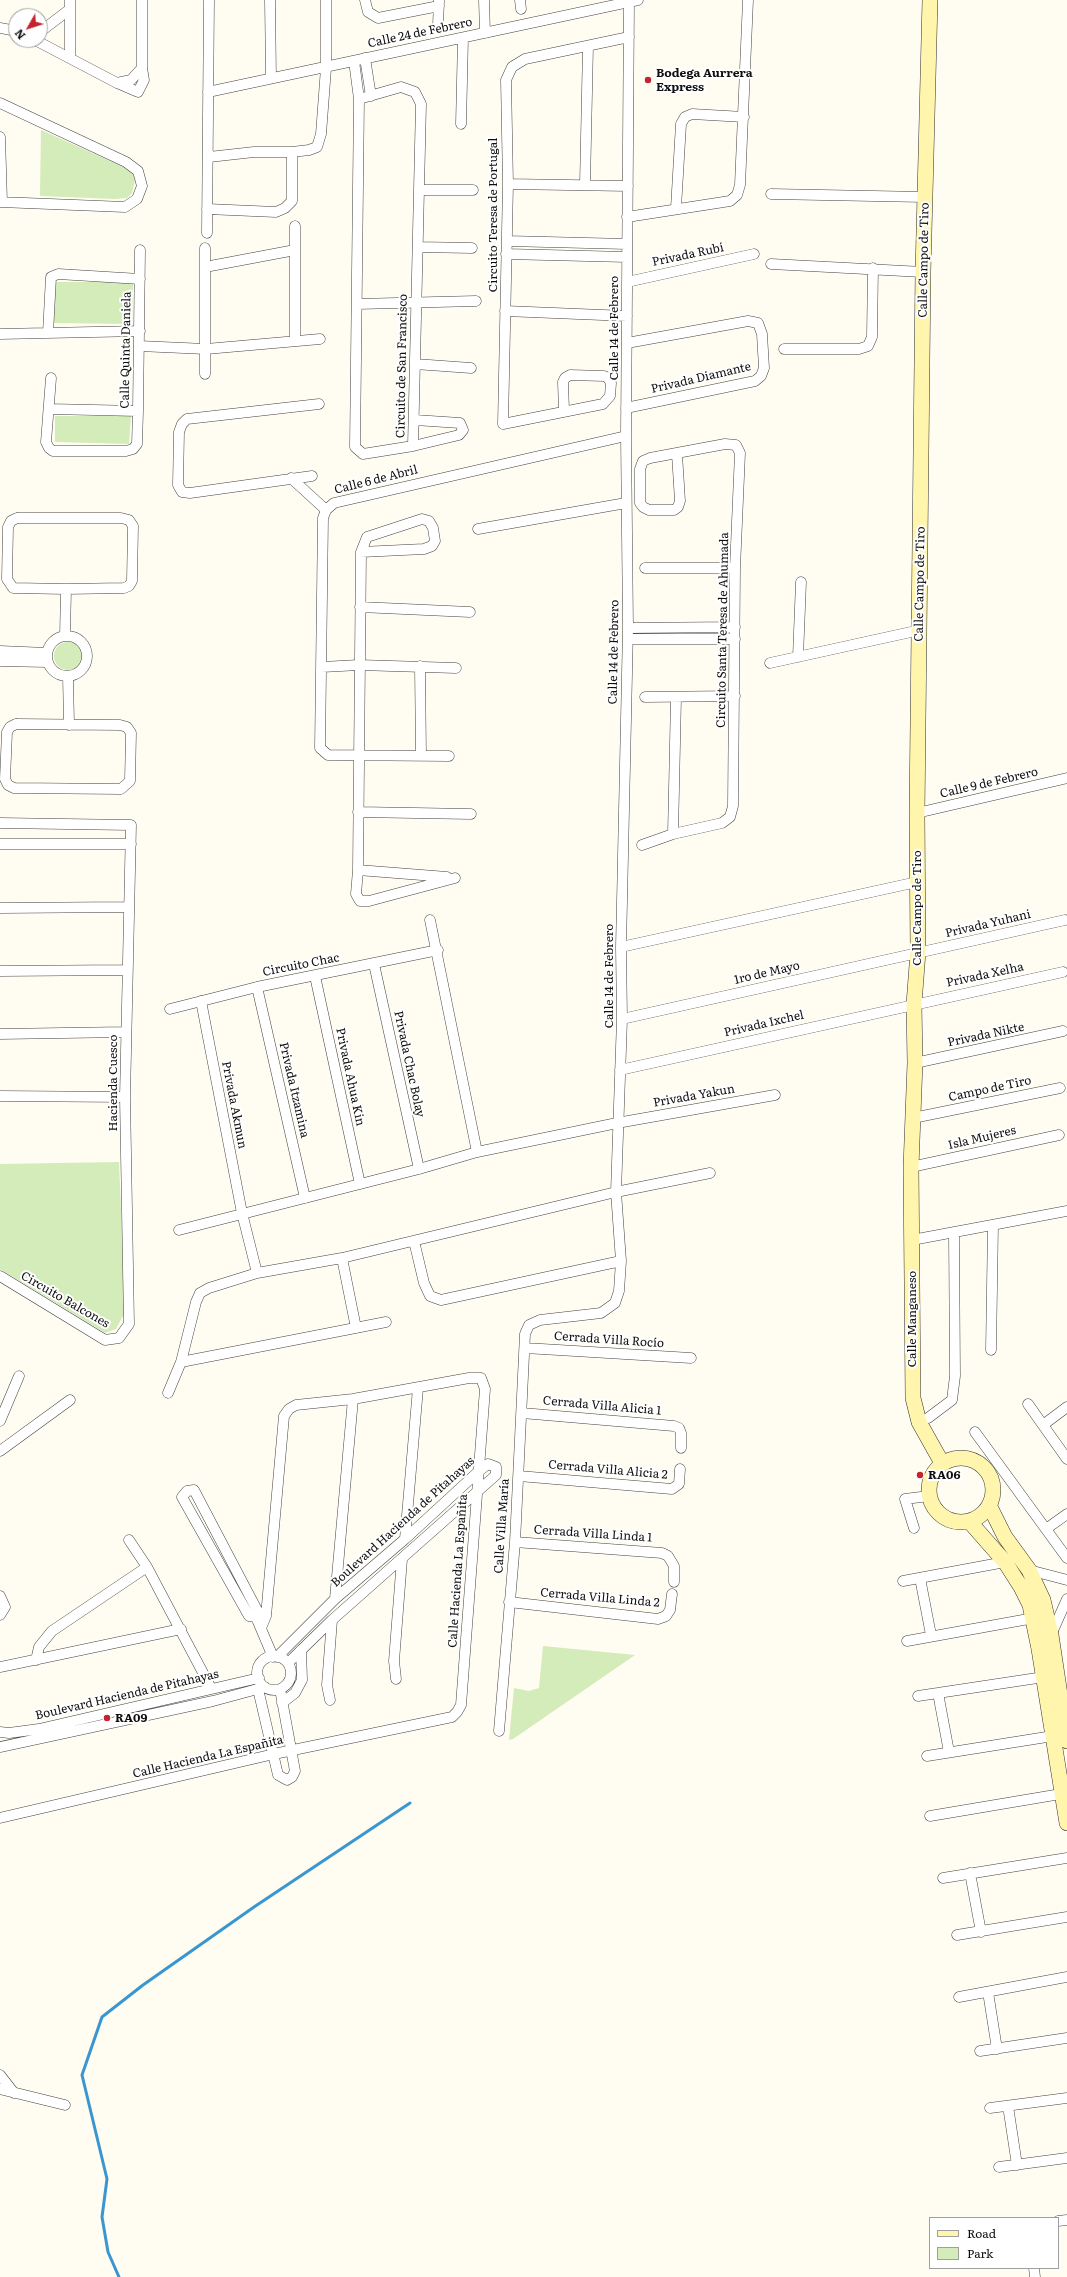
<!DOCTYPE html>
<meta charset="utf-8">
<style>
body{margin:0}
#map{position:relative;width:1067px;height:2277px;overflow:hidden;background:#fffcf1;font-family:Literata,serif}
canvas{display:block}
.legend{position:absolute;left:929px;top:2217px;width:130px;height:52px;box-sizing:border-box;background:#fff;border:1px solid #9f9f9f;margin:0;padding:5px 7px;list-style:none;font-size:12px;color:#0f0f0f}
.legend li{display:flex;align-items:center;gap:8px;height:20px}
.legend b{width:20px;border:1px solid #9f9f9f}
.north{position:absolute;left:8px;top:8px;width:40px;height:40px;box-sizing:border-box;background:#fff;border:1px solid #9f9f9f;border-radius:50%;rotate:231deg;font-size:11px;font-weight:700;line-height:16px;text-align:center;color:#0f0f0f}
.north::after{content:'';display:block;margin:auto;width:14px;height:18px;background:#c3242d;clip-path:polygon(50% 0,100% 100%,50% 72%,0 100%)}
</style>
<div id="map">
<canvas width="1067" height="2277"></canvas>
<ul class="legend">
<li><b style="height:5px;background:#fff5ac"></b>Road</li>
<li><b style="height:11px;background:#d4ebba"></b>Park</li>
</ul>
<div class="north">N</div>
</div>
<script>
const ctx = document.querySelector('canvas').getContext('2d');
ctx.lineJoin = 'round';
function fillPath(path, color) { ctx.fillStyle = color; ctx.fill(path, 'evenodd'); }
const toPath = rows => new Path2D(rows.map(r => 'M' + r).join(''));
function trace(path, color, width, dash) { ctx.strokeStyle = color; ctx.lineWidth = width; ctx.lineCap = dash ? 'butt' : 'round'; ctx.setLineDash(dash || []); ctx.stroke(path); }
function label(font, color, halo, rows, align = 'center') {
  ctx.font = font + ' Literata,serif'; ctx.lineWidth = 4; ctx.setLineDash([]); ctx.textBaseline = 'middle'; ctx.strokeStyle = halo; ctx.fillStyle = color; for (const [text, x, y, turn = 0] of rows) {
    ctx.save(); ctx.translate(x, y); ctx.rotate((+turn || 0) * Math.PI / 180); ctx.textAlign = isNaN(turn) ? turn : align; if (halo) ctx.strokeText(text, 0, 0); ctx.fillText(text, 0, 0); ctx.restore();
  }
}
fillPath(toPath([
 [41,130,126,168,133,173,135,180,132,193,127,198,115,199,40,196],
 [54,282,133,282,132,324,54,323],
 [55,416,131,416,129,444,55,442],
 '54 656a14 14 0 1 1 28 0a14 14 0 1 1-28 0Z',
 [119,1162,125,1312,116,1329,105,1333,0,1269,0,1164],
 [543,1646,635,1655,513,1739,509,1740,514,1688,529,1691,539,1688]
]), '#d4ebba');
trace(toPath([
 [119,2277,108,2252,102,2217,107,2179,82,2075,102,2017,143,1985,254,1907,410,1803]
]), '#3a96d0', 3);
const street = toPath([
 [270,0,271,78],
 [365,0,368,12,378,18,439,6],
 [484,0,485,33],
 [520,0,521,9],
 [438,25,439,1],
 [0,28,16,31],
 [40,32,70,9],
 [35,40,117,83,131,80,142,68,142,0],
 [70,58,70,0],
 [365,58,371,96],
 [354,61,359,99,355,447,363,454,413,446,459,435,463,430,460,423,415,420],
 [117,83,138,92,144,80,142,68],
 [208,92,638,0],
 [359,99,401,87,415,92,421,104,413,446],
 [0,103,126,162,138,171,142,186,137,199,125,207,0,202],
 [461,124,463,38],
 [0,137,2,202],
 [209,157,254,152,292,152,309,150,317,147,321,134,326,68,326,0],
 [508,184,628,186],
 [585,184,588,46],
 [419,190,473,190],
 [771,194,924,197],
 [676,208,681,124,685,117,692,114,744,117],
 [207,209,276,212,285,208,292,201,292,152],
 [627,217,730,201,737,195,740,185,748,0],
 [207,233,209,0],
 [507,241,627,244],
 [418,247,472,248],
 [205,248,205,374],
 [506,254,627,257],
 [771,264,923,272],
 [205,267,295,250],
 [627,282,754,254],
 [357,304,476,301],
 [505,311,627,316],
 [48,333,51,277,58,274,140,279],
 [0,334,140,331],
 [295,340,295,226],
 [139,346,206,349,320,339],
 [784,349,859,349,868,346,872,337,873,268],
 [415,364,471,368],
 [51,378,46,442,49,448,53,451,126,451,133,449,137,444,138,411,140,250],
 [626,408,755,381,761,376,764,368,762,334,758,323,748,321,627,343],
 [49,409,138,411],
 [564,411,563,382,565,378,570,375,604,376,608,378,611,383,610,396,603,404,503,424,508,184,506,80,512,67,525,59,629,37],
 [312,476,190,493,182,492,178,485,179,432,182,424,187,419,319,404],
 [291,478,326,510],
 [17,518,121,518,129,520,133,526,132,581,129,586,124,588,66,589,13,588,7,579,8,527,11,521,17,518],
 [478,529,626,503],
 [361,552,424,549,432,546,435,541,433,528,429,521,422,519,367,537,361,552,358,870,356,894,360,901,369,901,455,878],
 [645,568,735,568],
 [360,607,470,612],
 [628,628,735,627],
 [65,636,66,589],
 '47 656a20 20 0 1 1 40 0a20 20 0 1 1-40 0Z',
 [628,639,735,639],
 [0,651,47,653],
 [798,657,801,582],
 [0,661,47,662],
 [770,663,920,630],
 [420,666,421,756],
 [322,667,359,665,456,668],
 [68,676,69,725],
 [645,697,735,696],
 [16,724,120,725,127,727,131,733,130,781,121,789,14,788,8,785,5,779,7,732,10,727,16,724],
 [449,756,328,755,320,748,323,518,326,510,334,503,626,436],
 [358,812,471,814],
 [917,813,1067,778],
 [0,823,131,825,125,1097,129,1324,119,1338,105,1340,0,1276],
 [673,834,676,698],
 [0,844,131,844],
 [642,845,673,834,722,823,730,817,733,806,735,568,740,453,736,445,725,444,650,458,643,461,640,469,640,503,643,507,649,510,674,510,678,507,680,501,677,454],
 [358,870,447,877],
 [0,908,128,907],
 [430,920,477,1152],
 [621,947,917,882],
 [374,964,419,1169],
 [0,971,127,970],
 [315,976,360,1184],
 [257,987,305,1198],
 [201,1001,242,1213,257,1273],
 [170,1009,257,987,438,950],
 [622,1019,1065,920],
 [0,1034,126,1032],
 [915,1063,1063,1031],
 [620,1070,1063,972],
 [0,1096,125,1097],
 [913,1118,1060,1088],
 [911,1167,1059,1135],
 [179,1230,419,1169,477,1152,617,1123,775,1095],
 [912,1240,1067,1211],
 [414,1241,424,1283,430,1296,441,1300,621,1261],
 [342,1258,356,1328],
 [525,1348,691,1358],
 [991,1350,993,1225],
 [181,1362,386,1322],
 [168,1393,181,1362,196,1302,200,1293,209,1288,257,1273,342,1258,616,1192,710,1173],
 [1028,1404,1067,1459],
 [522,1413,674,1426,679,1428,681,1433,681,1448],
 [928,1418,952,1400,955,1376,954,1233],
 [0,1421,19,1376],
 [1043,1425,1067,1407],
 [975,1432,1067,1558],
 [0,1451,70,1400],
 [519,1476,672,1489,679,1484,680,1469],
 [914,1528,905,1499,929,1496],
 [1046,1529,1067,1514],
 [405,1539,418,1388],
 [129,1540,147,1567,211,1688],
 [515,1542,662,1553,668,1556,674,1566,674,1582],
 [1029,1570,1067,1580],
 [920,1578,931,1635],
 [903,1581,1005,1562],
 [0,1596,5,1607,0,1615],
 [335,1599,353,1399],
 [509,1602,658,1619,666,1616,670,1610,672,1594],
 [256,1617,249,1616,182,1497,187,1491,194,1490,257,1610,256,1617,273,1657],
 [1051,1635,1067,1599],
 [907,1641,1034,1618],
 '257 1673a17 17 0 1 1 34 0a17 17 0 1 1-34 0Z',
 [277,1657,335,1599,405,1539,479,1471,488,1464,496,1467,496,1475,332,1620,288,1663],
 [36,1660,39,1647,52,1631,147,1567],
 [0,1667,181,1629],
 [396,1679,394,1661,402,1559],
 [258,1689,278,1775,287,1780,292,1777,295,1771,280,1689],
 [938,1693,949,1752],
 [918,1696,1044,1677],
 [330,1700,327,1685,332,1620],
 [282,1703,295,1693,302,1680,301,1650],
 [499,1731,515,1542,525,1334,529,1325,540,1320,601,1313,615,1303,619,1291,621,1261,616,1192,622,1019,621,947,628,628,626,436,629,0],
 [0,1732,9,1733,39,1729,259,1678],
 [0,1747,213,1701,265,1687],
 [927,1756,1053,1736],
 [930,1816,1067,1793],
 [0,1818,274,1754,452,1717,457,1712,461,1705,485,1389,481,1378,469,1378,353,1399,296,1405,289,1409,284,1416,266,1616,261,1628],
 [970,1873,981,1932],
 [943,1878,1067,1858],
 [957,1935,1067,1917],
 [988,1992,997,2049],
 [959,1997,1067,1977],
 [980,2051,1067,2038],
 [0,2075,14,2093],
 [0,2089,65,2105],
 [1008,2106,1017,2165],
 [990,2108,1067,2098],
 [999,2167,1067,2158],
 [1058,2221,1067,2220],
 [1034,2268,1035,2277]
]);
const secondary = toPath([
 [930,0,923,272,917,813,918,952,914,1004,915,1063,911,1167,913,1398,919,1422,942,1463],
 '929 1490a32 32 0 1 1 64 0a32 32 0 1 1-64 0Z',
 [989,1505,1005,1537,1029,1570,1043,1600,1051,1635,1067,1741],
 [969,1521,1005,1562,1021,1587,1030,1605,1039,1649,1067,1823]
]);
trace(street, '#424242', 11);
trace(secondary, '#313131', 16);
trace(street, '#fff', 10);
trace(secondary, '#fff5ac', 15);
for (const [x, y, r, color] of [
 [648,80,4,"#c3242d"],
 [920,1475,4,"#c3242d"],
 [107,1718,4,"#c3242d"]
]) { const dot = new Path2D(); dot.arc(x, y, r, 0, 2 * Math.PI); ctx.fillStyle = color; ctx.fill(dot); trace(dot, '#fff', 1.5); }
label('12px', '#0f0f0f', '#fff', [
 ["Calle 24 de Febrero",420,33,-12],
 ["Circuito Teresa de Portugal",493,215,-90],
 ["Privada Rubí",688,255,-12],
 ["Calle Campo de Tiro",924,260,-89],
 ["Calle 14 de Febrero",614,328,-90],
 ["Calle Quinta Daniela",126,350,-89],
 ["Circuito de San Francisco",402,366,-89],
 ["Privada Diamante",701,378,-13],
 ["Calle 6 de Abril",376,480,-14],
 ["Calle Campo de Tiro",920,584,-89],
 ["Circuito Santa Teresa de Ahumada",723,630,-89],
 ["Calle 14 de Febrero",614,652,-89],
 ["Calle 9 de Febrero",989,783,-13],
 ["Calle Campo de Tiro",917,908,-90],
 ["Privada Yuhani",988,924,-13],
 ["Circuito Chac",301,965,-11],
 ["1ro de Mayo",767,973,-13],
 ["Privada Xelha",985,975,-12],
 ["Calle 14 de Febrero",609,976,-90],
 ["Privada Ixchel",764,1024,-13],
 ["Privada Nikte",986,1035,-12],
 ["Privada Chac Bolay",409,1064,78],
 ["Privada Ahua Kin",350,1077,78],
 ["Hacienda Cuesco",113,1083,-90],
 ["Campo de Tiro",990,1089,-12],
 ["Privada Itzamina",294,1090,77],
 ["Privada Yakun",694,1096,-10],
 ["Privada Akmun",234,1105,79],
 ["Isla Mujeres",982,1138,-13],
 ["Circuito Balcones",65,1300,30],
 ["Calle Manganeso",912,1319,-90],
 ["Cerrada Villa Rocío",609,1340,4],
 ["Cerrada Villa Alicia 1",602,1406,5],
 ["Cerrada Villa Alicia 2",608,1470,5],
 ["Boulevard Hacienda de Pitahayas",403,1522,-42],
 ["Calle Villa María",502,1526,-86],
 ["Cerrada Villa Linda 1",593,1534,4],
 ["Calle Hacienda La Españita",458,1571,-86],
 ["Cerrada Villa Linda 2",600,1598,5],
 ["Boulevard Hacienda de Pitahayas",127,1695,-13],
 ["Calle Hacienda La Españita",208,1757,-13]
]);
label('bold 12px', '#0f0f0f', '#fff', [
 ["Bodega Aurrera",656,73],
 ["Express",656,87],
 ["RA06",928,1475],
 ["RA09",115,1718]
], 'left');
</script>
